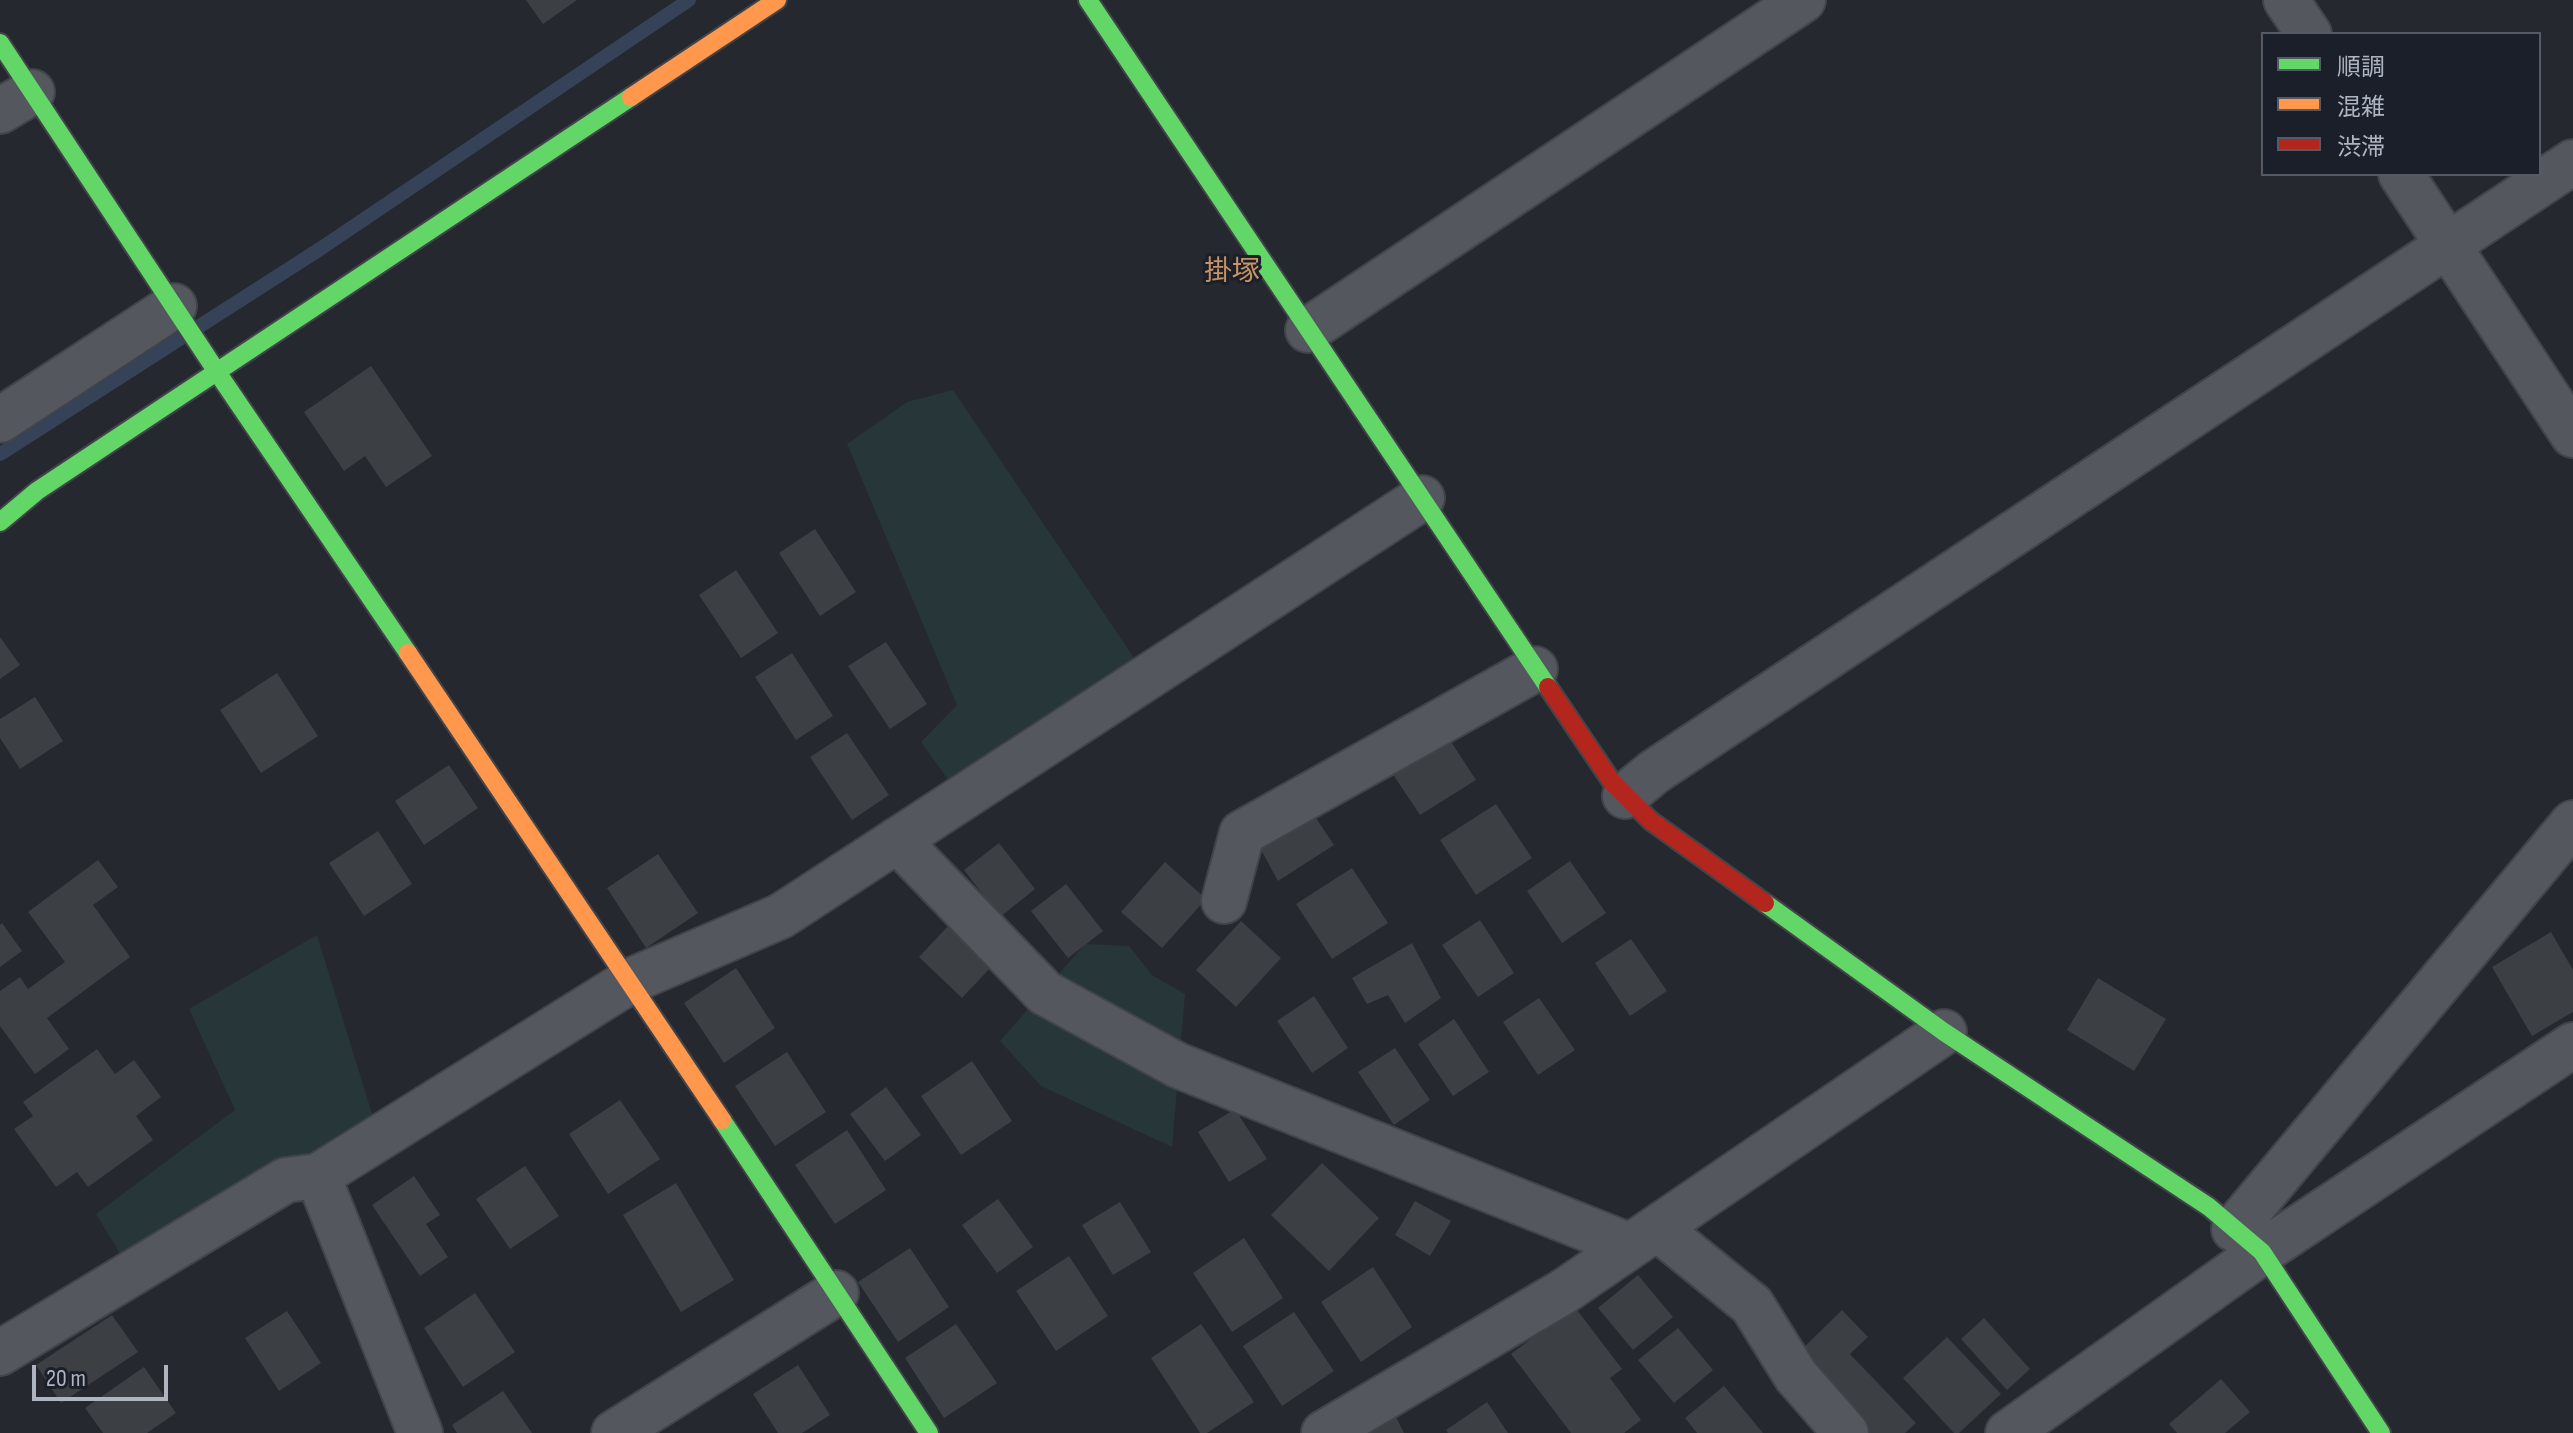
<!DOCTYPE html>
<meta charset="utf-8">
<style>
body{margin:0}
#map{position:relative;width:2573px;height:1433px;overflow:hidden;background:#25292f;font-family:"Sofia Sans Condensed","Noto Sans JP",sans-serif}
canvas{display:block}
.legend{position:absolute;left:2261px;top:32px;width:280px;height:144px;box-sizing:border-box;background:#1a1f29;border:2px solid #555b66;margin:0;padding:10px 14px;list-style:none;font-size:24px;color:#aeb5c1}
.legend li{display:flex;align-items:center;gap:16px;height:40px}
.legend b{width:40px;border:2px solid #555b66}
.scale{position:absolute;left:32px;top:1365px;width:136px;height:36px;box-sizing:border-box;border:4px solid #aeb5c1;border-top:0;padding-left:10px;font-size:24px;line-height:28px;white-space:nowrap;color:#aeb5c1;-webkit-text-stroke:6px #1a1f29;paint-order:stroke}
</style>
<div id="map">
<canvas width="2573" height="1433"></canvas>
<ul class="legend">
<li><b style="height:10px;background:#63d668"></b>順調</li>
<li><b style="height:10px;background:#ff974d"></b>混雑</li>
<li><b style="height:10px;background:#b3261e"></b>渋滞</li>
</ul>
<div class="scale">20 m</div>
</div>
<script>
const ctx = document.querySelector('canvas').getContext('2d');
ctx.lineJoin = 'round';
function fillPath(path, color) { ctx.fillStyle = color; ctx.fill(path, 'evenodd'); }
const toPath = rows => new Path2D(rows.map(r => 'M' + r).join(''));
function trace(path, color, width, dash) { ctx.strokeStyle = color; ctx.lineWidth = width; ctx.lineCap = dash ? 'butt' : 'round'; ctx.setLineDash(dash || []); ctx.stroke(path); }
function label(font, color, halo, rows, align = 'center') {
  ctx.font = font + ' "Sofia Sans Condensed","Noto Sans JP",sans-serif'; ctx.lineWidth = 6; ctx.setLineDash([]); ctx.textBaseline = 'middle'; ctx.strokeStyle = halo; ctx.fillStyle = color; for (const [text, x, y, turn = 0] of rows) {
    ctx.save(); ctx.translate(x, y); ctx.rotate((+turn || 0) * Math.PI / 180); ctx.textAlign = isNaN(turn) ? turn : align; if (halo) ctx.strokeText(text, 0, 0); ctx.fillText(text, 0, 0); ctx.restore();
  }
}
fillPath(toPath([
 [953,390,1147,677,961,798,921,742,957,705,847,444,907,402],
 [317,935,372,1114,132,1273,96,1214,235,1110,189,1009],
 [1085,944,1129,946,1152,975,1185,994,1172,1147,1041,1086,1000,1041]
]), '#273638');
trace(toPath([
 [0,454,320,249,689,0]
]), '#364257', 14);
fillPath(toPath([
 [526,0,577,0,543,24],
 [371,366,432,456,386,487,365,456,344,471,304,412],
 [815,529,856,592,820,616,779,553],
 [736,570,778,633,741,658,699,595],
 [0,637,20,665,0,679],
 [886,642,927,704,890,729,848,666],
 [792,653,833,716,796,740,755,677],
 [277,673,318,736,261,773,220,710],
 [35,697,63,741,20,769,0,738,0,719],
 [847,733,889,795,852,820,810,757],
 [1446,734,1476,780,1420,815,1390,770],
 [449,765,478,808,424,845,395,801],
 [1496,804,1532,858,1476,895,1440,840],
 [1312,812,1334,845,1278,881,1260,848],
 [378,831,412,884,364,916,329,863],
 [999,843,1035,889,1000,917,964,870],
 [658,854,698,913,646,948,607,888],
 [98,860,118,887,93,905,130,957,47,1018,69,1049,35,1074,0,1026,0,991,20,977,28,989,65,962,28,912],
 [1570,861,1606,913,1562,943,1527,891],
 [1165,862,1206,899,1162,948,1121,912],
 [1352,868,1388,923,1332,959,1296,904],
 [1066,884,1103,931,1068,958,1031,911],
 [1480,920,1514,973,1478,997,1442,945],
 [1241,921,1281,958,1236,1007,1196,970],
 [2,923,22,951,0,967,0,925],
 [949,925,992,966,962,998,919,957],
 [2551,932,2573,970,2573,1012,2532,1036,2492,967],
 [1631,939,1667,991,1630,1016,1595,963],
 [1412,943,1441,998,1405,1023,1388,995,1367,1004,1352,978],
 [736,968,775,1028,724,1063,684,1003],
 [2098,978,2166,1019,2134,1071,2067,1030],
 [1314,996,1348,1048,1312,1073,1277,1021],
 [1539,998,1575,1050,1538,1075,1503,1022],
 [1454,1019,1489,1072,1453,1096,1418,1044],
 [1395,1048,1430,1100,1394,1125,1358,1072],
 [97,1049,115,1074,134,1060,161,1097,136,1116,153,1140,88,1187,77,1172,56,1187,14,1129,33,1116,23,1102],
 [787,1052,826,1112,775,1146,735,1086],
 [972,1061,1012,1121,961,1155,921,1096],
 [886,1087,921,1135,885,1161,850,1114],
 [620,1100,660,1159,608,1194,569,1134],
 [1235,1109,1267,1159,1229,1182,1198,1132],
 [847,1130,886,1190,835,1224,795,1165],
 [1322,1163,1379,1218,1329,1271,1271,1215],
 [525,1166,559,1216,510,1249,476,1199],
 [414,1176,440,1215,426,1224,448,1257,420,1276,372,1205],
 [676,1183,734,1280,681,1312,623,1215],
 [998,1199,1033,1247,997,1273,962,1225],
 [1415,1201,1451,1221,1430,1256,1395,1235],
 [1120,1202,1151,1252,1113,1275,1082,1225],
 [1244,1238,1283,1298,1232,1332,1193,1273],
 [910,1248,949,1307,898,1342,858,1282],
 [1069,1256,1108,1316,1056,1351,1016,1291],
 [1373,1267,1412,1327,1361,1362,1321,1302],
 [1638,1275,1673,1317,1633,1350,1598,1308],
 [475,1293,515,1352,463,1387,424,1328],
 [1574,1306,1622,1369,1610,1378,1641,1420,1624,1433,1571,1433,1511,1354],
 [1842,1310,1868,1337,1850,1354,1916,1423,1905,1433,1870,1433,1795,1356],
 [287,1311,321,1363,279,1391,245,1338],
 [1294,1312,1334,1371,1282,1406,1243,1346],
 [112,1315,138,1352,61,1403,36,1365],
 [1984,1318,2030,1369,2007,1390,1961,1339],
 [956,1324,997,1383,944,1418,905,1358],
 [1201,1324,1254,1402,1207,1433,1200,1433,1151,1358],
 [1678,1328,1713,1370,1674,1403,1638,1360],
 [1947,1337,2001,1394,1959,1433,1954,1433,1903,1378],
 [798,1365,830,1415,802,1433,778,1433,753,1394],
 [144,1367,176,1413,147,1433,103,1433,85,1408],
 [2221,1379,2250,1412,2225,1433,2177,1433,2169,1424],
 [1724,1386,1763,1433,1697,1433,1685,1418],
 [503,1391,532,1433,457,1433,452,1425],
 [1487,1402,1508,1433,1448,1433,1446,1430],
 [1395,1415,1404,1433,1363,1433]
]), '#3c3f44');
const street = toPath([
 [2286,0,2309,34],
 [0,111,32,92],
 [2401,174,2573,435],
 [1308,330,1803,0],
 [0,420,174,306],
 [1625,796,1654,772,2573,162],
 [897,840,1045,993,1177,1065,1630,1246],
 [1224,901,1242,833,1535,669],
 [1657,1228,1752,1305,1796,1376,1846,1433],
 [2234,1229,2573,823],
 [0,1353,286,1180,318,1176],
 [420,1433,318,1176,630,981,781,916,1422,498],
 [614,1433,836,1293],
 [1324,1433,1563,1292,1944,1032],
 [2008,1433,2262,1252,2573,1045]
]);
const fast = toPath([
 [1088,0,1548,687],
 [0,43,217,372,408,653],
 [0,522,37,491,631,97],
 [1765,903,1944,1032,2209,1207,2262,1252,2381,1433],
 [722,1120,929,1433]
]);
const slow = toPath([
 [631,97,777,0],
 [408,653,722,1120]
]);
const jam = toPath([
 [1548,687,1612,782,1651,821,1765,903]
]);
trace(street, '#414449', 48);
trace(fast, '#414449', 22);
trace(slow, '#414449', 22);
trace(jam, '#414449', 22);
trace(street, '#54575e', 44);
trace(fast, '#63d668', 18);
trace(slow, '#ff974d', 18);
trace(jam, '#b3261e', 18);
label('28px', '#c79364', '#1a1f29', [
 ["掛塚",1232,273]
]);
</script>
